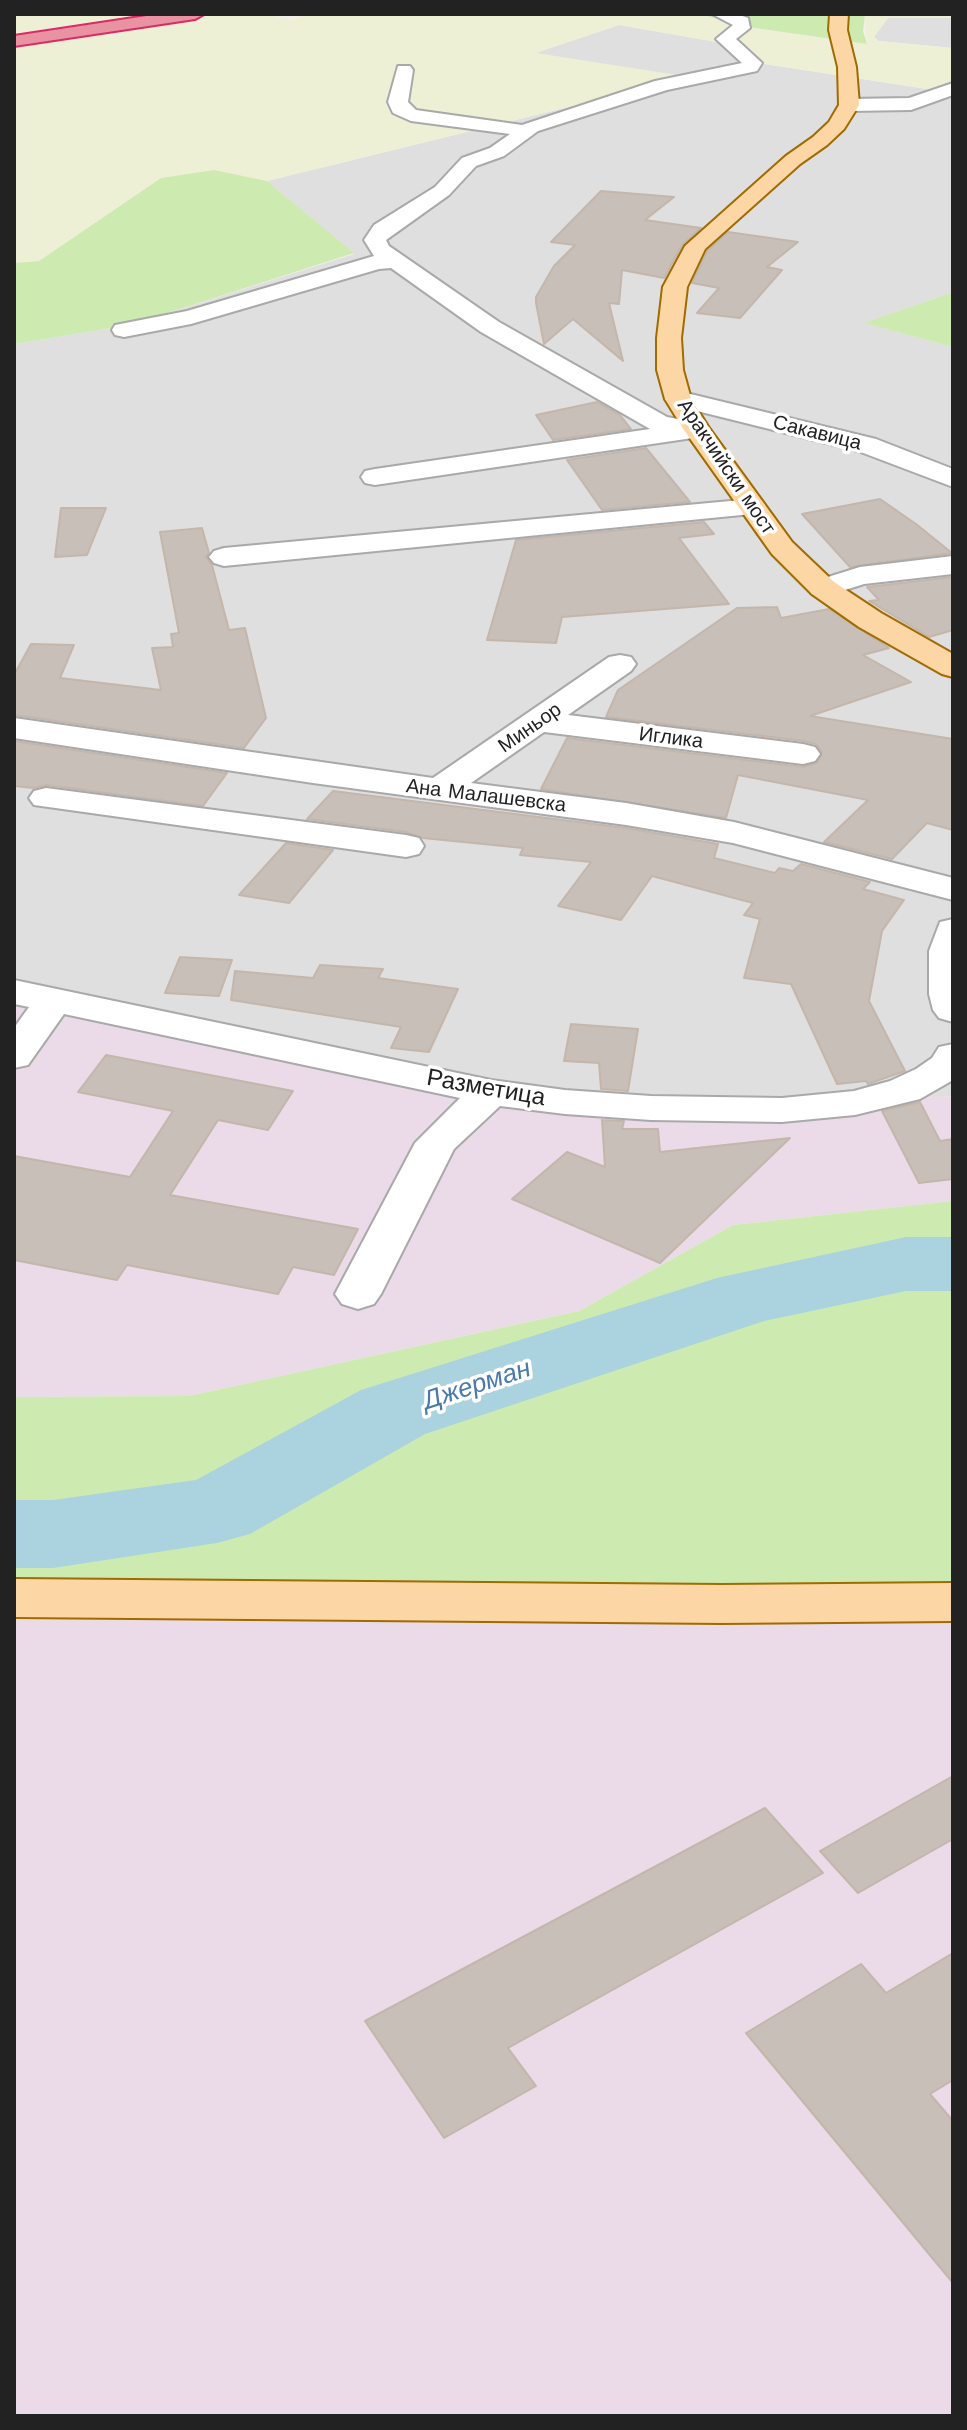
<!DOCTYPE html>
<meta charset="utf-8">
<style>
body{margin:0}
#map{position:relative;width:967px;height:2430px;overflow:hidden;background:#f2efe9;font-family:"Work Sans",sans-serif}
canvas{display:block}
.frame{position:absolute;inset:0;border:16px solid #222;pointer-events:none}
</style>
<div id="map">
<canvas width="967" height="2430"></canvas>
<div class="frame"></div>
</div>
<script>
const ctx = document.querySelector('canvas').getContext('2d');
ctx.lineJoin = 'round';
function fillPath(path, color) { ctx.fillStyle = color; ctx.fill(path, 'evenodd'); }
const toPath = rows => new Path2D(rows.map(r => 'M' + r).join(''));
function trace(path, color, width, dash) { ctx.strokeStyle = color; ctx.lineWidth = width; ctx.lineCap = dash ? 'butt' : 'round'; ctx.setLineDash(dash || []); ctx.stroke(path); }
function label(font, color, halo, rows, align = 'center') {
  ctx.font = font + ' "Work Sans",sans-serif'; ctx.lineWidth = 7; ctx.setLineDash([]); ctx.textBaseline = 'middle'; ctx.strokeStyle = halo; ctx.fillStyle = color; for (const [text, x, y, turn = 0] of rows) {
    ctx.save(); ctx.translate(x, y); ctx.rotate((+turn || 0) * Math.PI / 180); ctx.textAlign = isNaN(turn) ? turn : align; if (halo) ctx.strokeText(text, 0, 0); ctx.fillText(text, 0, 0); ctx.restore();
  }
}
fillPath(toPath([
 [924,16,953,18,953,48,878,41,874,37,888,18],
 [619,25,728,44,752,62,953,93,953,292,865,323,953,347,953,1096,855,1103,565,1102,14,992,14,344,130,325,354,254,267,181,687,78,534,53]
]), '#e0dfdf');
fillPath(toPath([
 [14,992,491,1092,855,1103,953,1096,953,1201,733,1225,579,1311,189,1396,14,1397],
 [14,1598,953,1602,953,2416,14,2416]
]), '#ebdbe8');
fillPath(toPath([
 [14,14,267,14,291,20,309,14,700,14,741,26,867,44,865,14,953,14,953,18,888,18,874,37,879,41,953,48,953,93,752,62,728,44,619,25,536,53,690,77,267,181,214,170,161,178,39,261,14,263]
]), '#eef0d5');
fillPath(toPath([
 [700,14,738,17,744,14,865,14,863,31,867,44,741,26],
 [214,170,267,181,354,253,130,325,14,344,14,263,39,261,161,178],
 [953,292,953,347,864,323],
 [953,1201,953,1602,14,1598,14,1397,189,1396,579,1311,733,1225]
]), '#cdebb0');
fillPath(toPath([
 [906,1237,953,1237,953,1291,906,1291,764,1321,425,1434,250,1534,217,1543,53,1568,14,1568,14,1500,53,1500,196,1480,361,1390,717,1278,906,1237]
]), '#aad3df');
const building = toPath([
 [601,191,674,197,645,220,701,228,682,245,664,278,622,270,619,304,609,303,623,361,573,319,544,344,536,303,536,297,554,266,575,245,551,242,601,191],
 [728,232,798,242,767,267,782,270,740,318,697,313,719,288,692,283,707,251,728,232],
 [597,402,620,415,631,429,553,440,536,415,597,402],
 [646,448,690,502,602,510,567,460,646,448],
 [880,499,916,524,952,553,850,567,802,514,880,499],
 [61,508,106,508,87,555,55,557,61,508],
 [704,522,714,534,679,538,729,604,562,617,556,643,487,640,516,540,704,522],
 [202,528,209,553,206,557,212,565,229,630,245,628,266,718,244,748,14,715,14,675,31,644,74,645,60,678,161,690,152,648,173,647,171,634,179,633,160,532,202,528],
 [953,577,953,630,929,637,869,601,879,600,867,587,953,577],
 [777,607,781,618,829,609,889,648,863,655,911,682,810,716,953,739,953,830,927,823,892,859,824,842,868,800,738,775,726,818,541,789,567,738,803,767,817,763,822,752,816,744,804,741,606,717,618,690,737,608,777,607],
 [14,741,227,773,203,806,46,785,33,788,14,786,14,741],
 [333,791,626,828,718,844,714,858,775,873,779,868,793,871,801,864,870,882,863,889,904,900,882,931,869,1001,905,1071,868,1084,866,1081,837,1084,791,984,744,978,760,919,744,915,753,903,652,876,621,920,558,906,591,862,520,855,523,848,423,838,406,832,307,819,333,791],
 [286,843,333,850,289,903,239,895,286,843],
 [180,957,232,960,219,996,165,993,180,957],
 [320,965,383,969,378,978,458,989,429,1052,391,1048,401,1027,231,1000,235,971,313,978,320,965],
 [571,1024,638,1029,628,1091,601,1089,599,1063,564,1061,571,1024],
 [106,1055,293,1091,268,1130,218,1120,170,1195,358,1229,334,1275,293,1267,278,1294,127,1265,117,1280,14,1260,14,1156,130,1177,173,1111,78,1092,106,1055],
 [920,1102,940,1141,953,1139,953,1179,919,1183,882,1111,920,1102],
 [602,1120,624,1121,622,1129,658,1129,660,1152,790,1138,660,1263,512,1199,567,1152,605,1167,602,1120],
 [953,1776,953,1839,858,1893,820,1851,953,1776],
 [765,1808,823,1873,508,2048,536,2086,444,2138,365,2021,765,1808],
 [953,1953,953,2080,930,2094,953,2121,953,2283,746,2033,861,1964,886,1993,953,1953]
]);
fillPath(building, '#c7bfb8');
trace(building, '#c4b6ab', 2);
const minor = toPath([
 [712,14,737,14,748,18,750,28,736,39,762,63,757,71,667,90,538,131,504,156,476,166,449,195,386,240,389,246,499,322,667,417,706,424,710,430,706,436,375,485,365,483,361,477,365,471,375,469,650,429,481,332,391,268,379,269,191,324,124,337,115,335,112,330,115,325,187,311,374,256,364,240,374,225,435,187,462,158,490,148,510,134,411,121,393,113,388,102,398,66,410,66,413,70,408,102,416,110,522,125,655,81,742,63,716,39,733,25,712,14],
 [953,83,953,95,911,110,849,111,839,105,849,99,909,98,953,83],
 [678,391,876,439,953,469,953,487,858,451,669,404,665,399,669,394,678,391],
 [752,499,762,501,766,507,762,513,224,566,214,563,209,557,214,551,224,548,752,499],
 [953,556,953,574,864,584,823,597,812,594,808,588,812,582,860,567,953,556],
 [620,655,631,657,636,664,631,671,568,715,803,744,815,747,820,754,815,761,803,764,544,732,471,783,626,803,734,822,953,878,953,900,733,843,626,825,313,783,14,738,14,718,433,778,609,657,620,655],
 [46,788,406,835,419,838,424,846,419,854,406,857,34,805,29,798,34,791,46,788],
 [953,919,953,1022,939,1018,933,1010,929,994,929,951,940,922,953,919],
 [14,980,491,1080,565,1090,651,1096,782,1098,854,1091,890,1081,916,1069,932,1058,939,1047,953,1044,953,1080,920,1099,855,1115,782,1122,651,1120,565,1114,500,1106,454,1149,381,1294,374,1304,358,1309,342,1304,335,1294,415,1143,460,1098,64,1014,28,1065,14,1068,14,1028,29,1007,14,1004,14,980]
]);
const major = toPath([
 [830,14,848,14,847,30,856,67,859,105,844,129,827,145,800,164,705,249,687,287,681,338,683,370,691,399,709,428,792,542,834,582,881,613,953,654,953,677,942,674,859,627,812,594,772,554,684,430,665,399,657,370,657,338,663,287,685,246,786,156,813,137,829,122,839,105,838,67,829,30,830,14],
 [14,1579,722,1585,953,1583,953,1621,722,1623,14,1617,14,1579]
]);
const highway = toPath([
 [160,14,204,14,195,19,14,46,14,36,160,14]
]);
trace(minor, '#a9a9a9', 4);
trace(major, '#a06b00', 4);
trace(highway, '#dc2a67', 4);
fillPath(minor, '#fff');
fillPath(major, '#fcd6a4');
fillPath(highway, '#e892a2');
label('20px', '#222', '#fff', [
 ["Сакавица",817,433,14],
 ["Аракчийски мост",726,467,56],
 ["Миньор",530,728,-35],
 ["Иглика",671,738,7],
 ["Ана Малашевска",486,796,7]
]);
label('24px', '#222', '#fff', [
 ["Разметица",486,1088,10]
]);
label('italic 26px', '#4a7aab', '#fff', [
 ["Джерман",477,1385,-18]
]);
</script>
